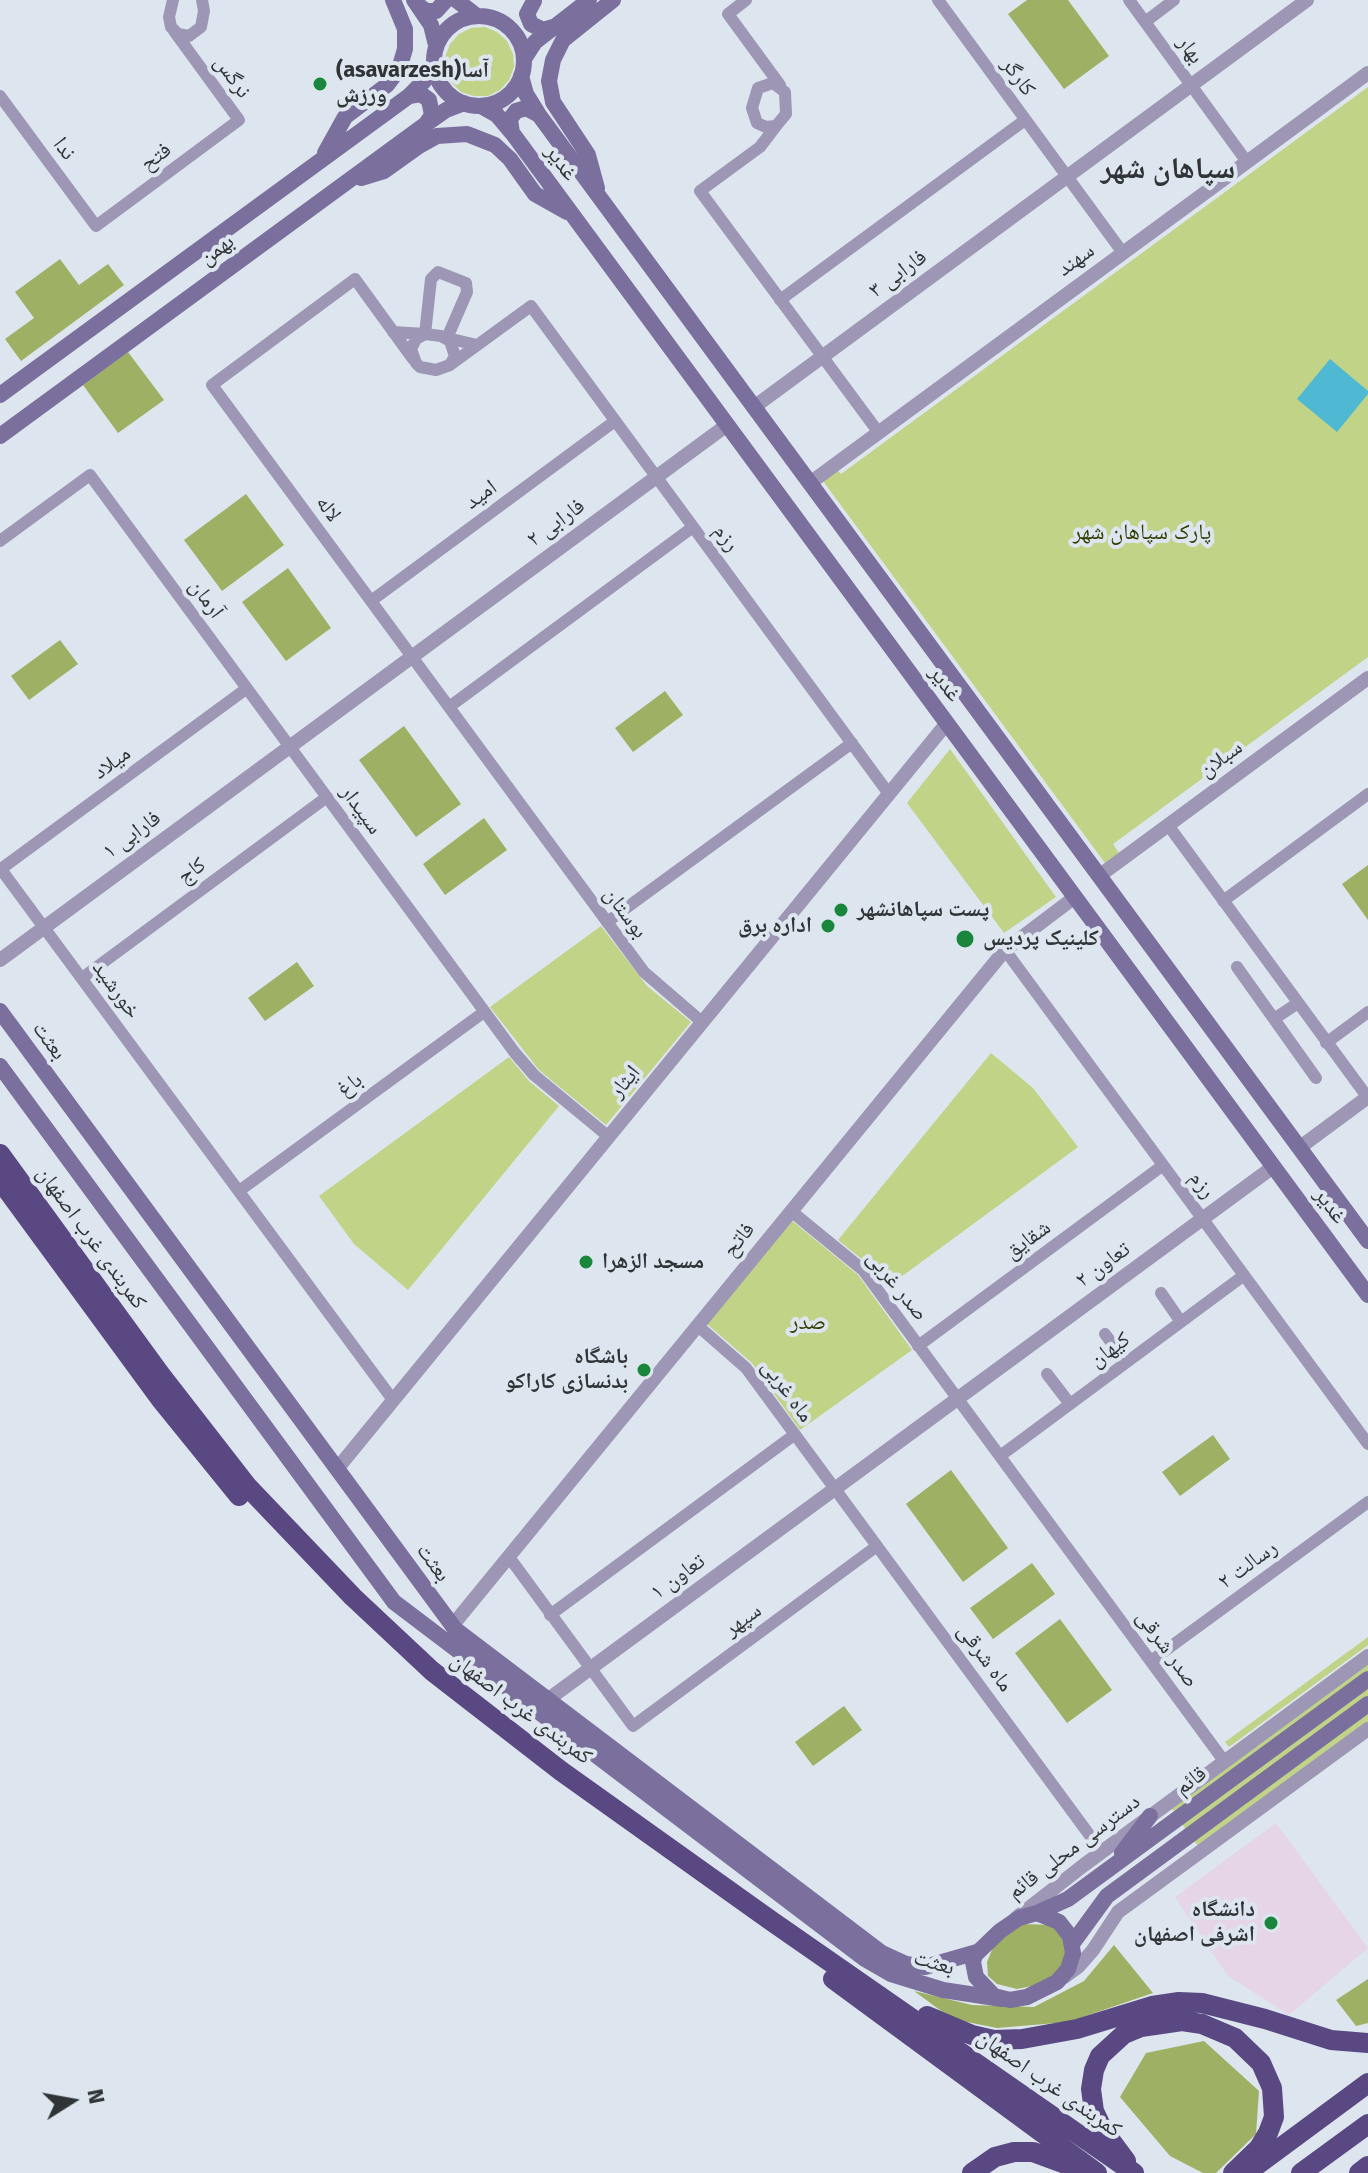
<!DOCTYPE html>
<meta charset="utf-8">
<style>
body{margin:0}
#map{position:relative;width:1368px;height:2173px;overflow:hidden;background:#dde6ee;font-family:"Fira Sans",sans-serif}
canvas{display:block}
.north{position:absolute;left:32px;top:2061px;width:80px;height:80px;-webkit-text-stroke:6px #dde6ee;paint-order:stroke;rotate:79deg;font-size:22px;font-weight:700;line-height:32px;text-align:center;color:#303437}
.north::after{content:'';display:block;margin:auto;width:28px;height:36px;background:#303437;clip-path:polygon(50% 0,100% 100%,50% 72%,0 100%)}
</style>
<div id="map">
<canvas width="1368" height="2173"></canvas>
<div class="north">N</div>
</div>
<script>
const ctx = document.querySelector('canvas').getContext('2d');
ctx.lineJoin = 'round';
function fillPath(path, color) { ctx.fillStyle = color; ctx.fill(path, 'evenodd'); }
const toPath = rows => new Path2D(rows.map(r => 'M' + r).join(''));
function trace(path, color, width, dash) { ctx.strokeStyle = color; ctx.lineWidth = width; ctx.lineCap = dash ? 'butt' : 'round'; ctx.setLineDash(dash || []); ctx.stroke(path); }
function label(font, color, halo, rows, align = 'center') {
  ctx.font = font + ' "Fira Sans","Noto Naskh Arabic",sans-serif'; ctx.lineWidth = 8; ctx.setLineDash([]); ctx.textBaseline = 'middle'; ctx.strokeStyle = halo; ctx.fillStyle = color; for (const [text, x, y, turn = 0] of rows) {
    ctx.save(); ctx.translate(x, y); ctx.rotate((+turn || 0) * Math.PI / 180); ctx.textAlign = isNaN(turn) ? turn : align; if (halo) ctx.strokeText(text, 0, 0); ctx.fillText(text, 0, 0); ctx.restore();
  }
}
fillPath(toPath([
 [1276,1823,1368,1948,1289,2015,1228,1976,1175,1897]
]), '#e5d5e7');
fillPath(toPath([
 [485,27,497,32,507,41,513,54,514,67,509,80,500,90,488,96,474,96,461,92,451,82,446,70,445,57,450,44,459,34,471,28],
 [1368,87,1368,657,1113,844,1119,853,1105,863,820,477,835,467,841,474],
 [950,749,1056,897,1004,933,907,803],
 [601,926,647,986,691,1022,606,1125,539,1070,490,1007],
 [991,1053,1033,1088,1078,1147,886,1288,869,1265,838,1240],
 [509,1057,529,1081,559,1106,408,1290,354,1244,319,1196],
 [791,1220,858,1275,912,1350,800,1430,752,1363,707,1324],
 [1368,1637,1368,1645,1229,1747,1225,1742],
 [1368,1662,1368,1673,1176,1814,1170,1807],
 [1368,1683,1368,1697,1186,1830,1180,1821],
 [1368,1712,1368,1723,1199,1847,1193,1840]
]), '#c0d387');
fillPath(toPath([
 [1027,0,1068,0,1109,56,1064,89,1008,14],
 [60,259,79,285,108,264,124,285,21,361,5,339,34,318,15,292],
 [128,352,164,400,118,433,83,385],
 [246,494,284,545,222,591,184,540],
 [288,568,331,628,286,661,242,602],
 [60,640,78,664,29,700,11,676],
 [665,691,683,715,633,752,615,728],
 [404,726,461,804,416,837,359,760],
 [484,818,507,850,445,895,423,864],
 [1368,865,1368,920,1342,884],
 [297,962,314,986,265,1021,248,998],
 [1213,1435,1230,1459,1180,1496,1162,1472],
 [951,1470,1008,1548,963,1582,906,1504],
 [1032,1563,1055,1594,993,1639,970,1608],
 [1060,1619,1112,1690,1067,1723,1015,1653],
 [844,1706,862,1730,813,1766,795,1742],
 [1023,1924,1052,1925,1066,1938,1068,1955,1058,1971,1042,1984,1017,1989,997,1984,988,1976,987,1962,996,1940],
 [1114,1945,1153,1993,1068,2022,997,2028,952,2019,914,1991,972,2005,1034,2007,1084,1981],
 [1368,1979,1368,2023,1356,2026,1336,2000],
 [1204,2041,1259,2091,1256,2134,1216,2173,1203,2173,1170,2156,1120,2097,1146,2053]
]), '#9eb064');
fillPath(toPath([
 [1330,359,1368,391,1368,394,1337,432,1297,399]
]), '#4fb8d3');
trace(toPath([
 [173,0,169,17,171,27,178,34,189,36,201,27,204,11,202,0],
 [746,0,728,14,780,85],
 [938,0,1123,253],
 [1129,0,1247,162],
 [1145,22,1174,0],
 [773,83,785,92,786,114,776,126,766,127,757,123,752,108,758,88,773,83],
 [0,96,96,226,239,120,174,31],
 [776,126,760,147,700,191,879,433],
 [780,300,1025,120],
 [393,332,425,334,431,279,438,272,466,283,467,292,447,338,477,345],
 [425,334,441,336,450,341,455,356,450,365,436,370,420,367,416,363,411,349,416,339,425,334],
 [413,359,355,279,212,385,644,972,702,1022],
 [450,365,531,306,889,794],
 [0,541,90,475,515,1053,534,1075,609,1137],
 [371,601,615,421],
 [449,707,693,527],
 [1168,825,1368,1098],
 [0,868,393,1400],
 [1,869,246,689],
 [1223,901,1368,794],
 [607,922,852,743],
 [1005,950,1368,1444],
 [1237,967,1316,1078],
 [82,978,327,797],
 [1274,1019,1298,1003],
 [1326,1043,1368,1012],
 [239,1191,484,1012],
 [791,1211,863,1270,1224,1761],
 [1161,1293,1181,1322],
 [698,1326,746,1368,1102,1852],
 [1105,1334,1126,1362],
 [918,1346,1162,1166],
 [1047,1374,1070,1404],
 [1000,1456,1243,1276],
 [509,1557,633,1726,877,1546],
 [550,1615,794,1435],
 [1151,1661,1368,1502]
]), '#9d96b5', 12);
trace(toPath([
 [754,407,1307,0],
 [810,483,1368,73],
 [1099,876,1368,678],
 [0,960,727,425],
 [1299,1148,1368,1097],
 [337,1469,947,723],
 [452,1626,1005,950,1075,897],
 [546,1701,1273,1167],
 [1016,1918,1084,1865,1368,1656],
 [1064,1977,1079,1966,1093,1950,1118,1912,1368,1729]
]), '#9d96b5', 14);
trace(toPath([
 [414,0,431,25,436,45],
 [456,0,477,16],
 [534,1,527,14,531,24,543,30,553,27],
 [418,5,426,11,436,11,446,0],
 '434 61a45 45 0 1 1 90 0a45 45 0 1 1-90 0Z',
 [524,59,535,42,589,0],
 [521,76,526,94,539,115,1368,1241],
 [409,96,421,94,429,100,432,115,426,124],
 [481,106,497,115,513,134,1368,1295],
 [512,133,510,119,516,111,526,108,539,115],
 [325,153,345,117,387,85,399,69,405,49,405,29,393,0],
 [361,178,384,171,419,146,437,136,467,134,495,145,510,159,535,194,567,212],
 [597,188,588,155,553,102,549,81,553,60,563,40,613,0],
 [0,395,409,96,424,81,434,63],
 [0,436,426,124,446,110,464,103],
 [0,1011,455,1629,882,1953,906,1964,925,1967,977,1952],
 [0,1066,394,1602,865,1959,891,1974,943,1990,1002,1999],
 [1122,1853,1150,1816],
 [1037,1913,1068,1899,1368,1679],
 [1037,1913,1059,1922,1070,1936,1073,1953,1068,1969,1057,1982,1027,1997,1010,2000,994,1996,976,1977,973,1962,975,1955,1000,1931,1019,1918,1037,1913],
 [1072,1944,1107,1896,1368,1704]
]), '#7b709d', 16);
trace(toPath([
 [0,1154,160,1374,247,1486,353,1597,432,1671,561,1771,770,1920,1134,2173],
 [0,1180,162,1401,239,1496],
 [833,1979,1097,2173],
 [927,2016,972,2035,994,2040,1022,2039,1077,2029,1152,2006,1179,2002,1202,2003,1265,2019,1331,2040,1368,2043],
 [1126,2161,1103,2130,1094,2111,1091,2089,1094,2070,1100,2056,1124,2034,1141,2027,1182,2021,1202,2024,1235,2038,1261,2063,1272,2088,1274,2117,1268,2133,1259,2148,1233,2173],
 [1249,2171,1368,2083],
 [972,2173,995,2157,1014,2152,1033,2152,1079,2169],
 [1301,2173,1368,2124],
 [1359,2173,1368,2166]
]), '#5a4883', 20);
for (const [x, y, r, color] of [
 [320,84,8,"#1a863c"],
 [841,910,8,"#1a863c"],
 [828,926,8,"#1a863c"],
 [965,939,10,"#1a863c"],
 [586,1262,8,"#1a863c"],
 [644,1370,8,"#1a863c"],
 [1271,1923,8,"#1a863c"]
]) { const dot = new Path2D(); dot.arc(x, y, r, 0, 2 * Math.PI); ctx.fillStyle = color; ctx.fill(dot); trace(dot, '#dde6ee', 3); }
label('22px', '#303437', '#dde6ee', [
 ["بهار",1190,50,54],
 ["نرگس",232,77,54],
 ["کارگر",1018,77,54],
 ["ندا",64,149,53],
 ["فتح",156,157,-36],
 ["غدیر",561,163,54],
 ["بهمن",217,250,-36],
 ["سهند",1076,260,-36],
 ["فارابی ۳",898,274,-36],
 ["امید",481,495,-36],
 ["لاله",328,509,54],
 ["فارابی ۲",556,523,-36],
 ["رزم",726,538,54],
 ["آرمان",206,599,54],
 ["غدیر",945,684,54],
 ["سبلان",1221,759,-36],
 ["میلاد",112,763,-36],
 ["سپیدار",361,810,54],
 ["فارابی ۱",132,835,-36],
 ["کاج",192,871,-36],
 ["بوستان",625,913,53],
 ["خورشید",116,990,54],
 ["بعثت",49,1041,54],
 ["ایثار",625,1082,-51],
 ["باغ",350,1085,-36],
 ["رزم",1202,1185,53],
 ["غدیر",1330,1206,54],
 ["کمربندی غرب اصفهان",91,1238,54],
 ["فاتح",739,1240,-51],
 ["شقایق",1028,1240,-36],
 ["تعاون ۲",1103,1265,-36],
 ["صدر غربی",897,1286,51],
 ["کیهان",1110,1350,-36],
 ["ماه غربی",787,1391,54],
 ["بعثت",433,1563,54],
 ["رسالت ۲",1248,1565,-36],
 ["تعاون ۱",678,1577,-36],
 ["سپهر",743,1620,-36],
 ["صدر شرقی",1167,1649,54],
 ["ماه شرقی",985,1658,54],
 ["کمربندی غرب اصفهان",521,1709,37],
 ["قائم",1191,1781,-36],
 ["دسترسی محلی قائم",1074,1847,-37],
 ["بعثت",934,1963,16],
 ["کمربندی غرب اصفهان",1049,2084,35]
]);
label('bold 22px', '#303437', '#dde6ee', [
 ["(asavarzesh)آسا",336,71],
 ["ورزش",336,96],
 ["پست سپاهانشهر",857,910],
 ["اداره برق",812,926,"right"],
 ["کلینیک پردیس",983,939],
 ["مسجد الزهرا",602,1262],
 ["باشگاه",628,1357,"right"],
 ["بدنسازی کاراکو",628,1382,"right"],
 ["دانشگاه",1255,1910,"right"],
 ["اشرفی اصفهان",1255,1935,"right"]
], 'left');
label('22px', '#323d01', '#dde6ee', [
 ["پارک سپاهان شهر",1142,533],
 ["صدر",808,1323]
]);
label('bold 30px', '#303437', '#dde6ee', [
 ["سپاهان شهر",1168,170]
]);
</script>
